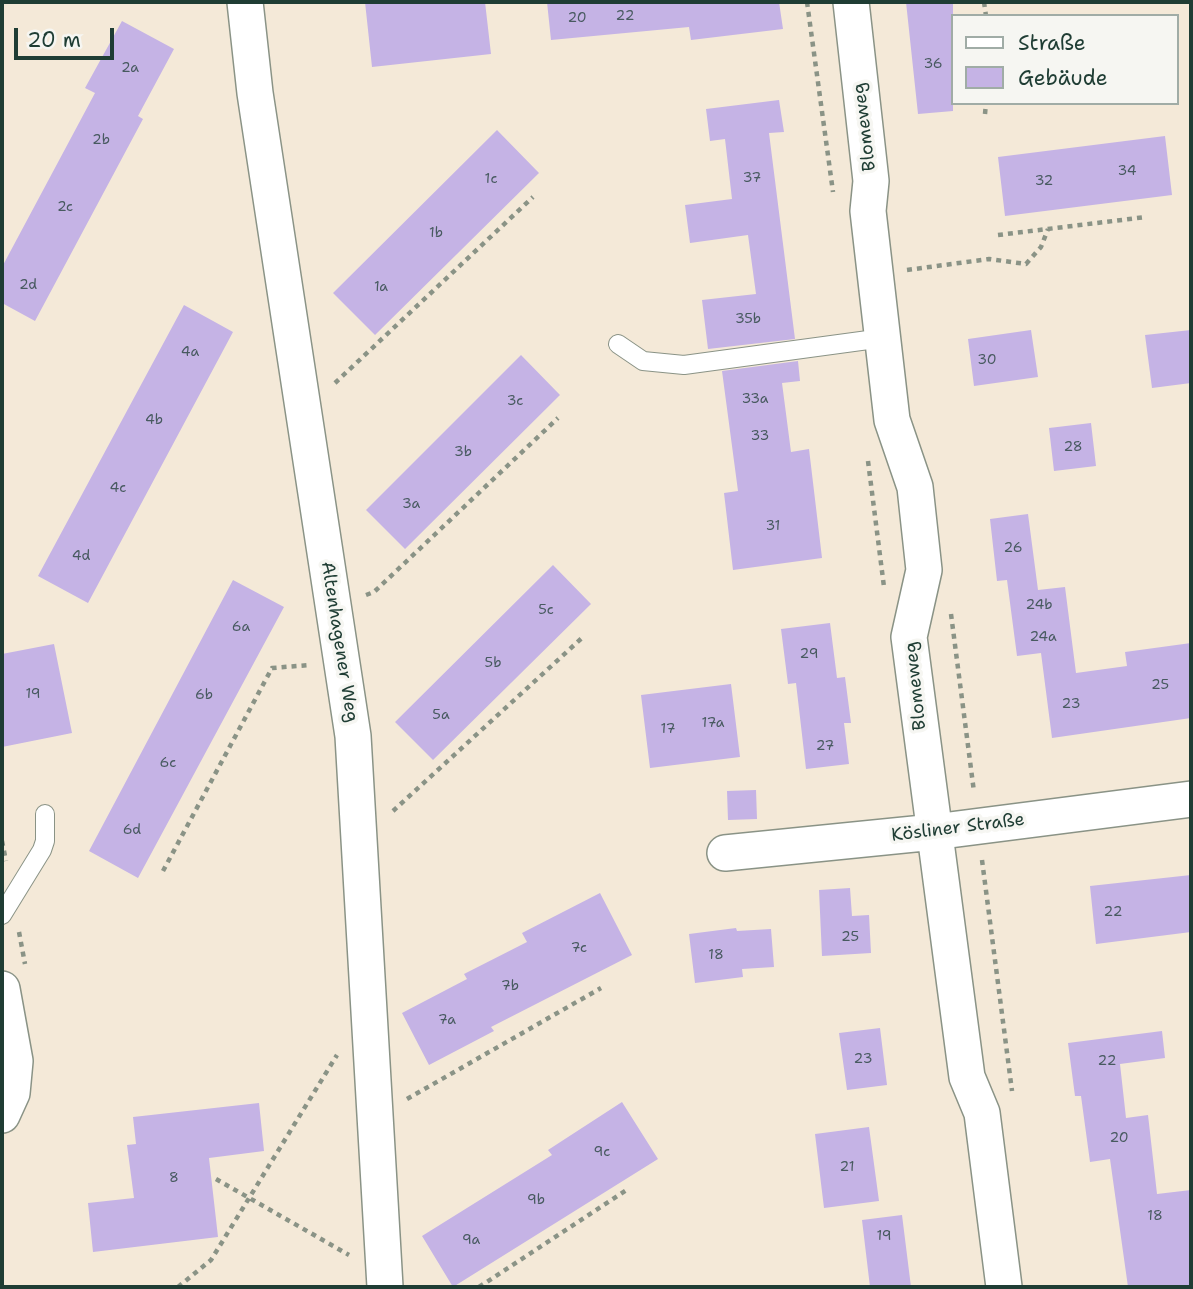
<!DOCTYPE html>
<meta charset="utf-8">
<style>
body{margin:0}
#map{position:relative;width:1193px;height:1289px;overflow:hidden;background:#f4e9d8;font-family:"Shantell Sans",sans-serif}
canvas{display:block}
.frame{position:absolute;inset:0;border:4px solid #1f3d34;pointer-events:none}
.legend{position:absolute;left:951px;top:14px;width:228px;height:91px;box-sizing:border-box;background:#f6f6f2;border:2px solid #a0aca6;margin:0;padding:9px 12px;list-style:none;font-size:21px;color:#1f3d34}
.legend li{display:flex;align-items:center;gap:14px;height:35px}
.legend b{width:35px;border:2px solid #a0aca6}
.scale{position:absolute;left:14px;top:28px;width:100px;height:32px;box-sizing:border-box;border:4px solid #1f3d34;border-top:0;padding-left:9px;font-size:21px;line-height:24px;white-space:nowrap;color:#1f3d34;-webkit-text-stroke:5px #f6f6f2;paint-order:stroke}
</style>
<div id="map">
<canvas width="1193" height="1289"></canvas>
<div class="frame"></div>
<ul class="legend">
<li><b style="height:9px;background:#fff"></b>Straße</li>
<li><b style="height:19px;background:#c5b3e5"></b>Gebäude</li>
</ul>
<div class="scale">20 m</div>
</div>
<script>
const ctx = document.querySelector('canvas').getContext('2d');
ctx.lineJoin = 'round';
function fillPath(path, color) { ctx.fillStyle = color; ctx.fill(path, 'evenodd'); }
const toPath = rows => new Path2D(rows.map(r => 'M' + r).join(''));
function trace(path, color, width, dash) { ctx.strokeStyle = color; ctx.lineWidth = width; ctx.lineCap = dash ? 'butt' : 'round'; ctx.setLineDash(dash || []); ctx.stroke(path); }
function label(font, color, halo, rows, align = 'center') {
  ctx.font = font + ' "Shantell Sans",sans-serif'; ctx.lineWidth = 7; ctx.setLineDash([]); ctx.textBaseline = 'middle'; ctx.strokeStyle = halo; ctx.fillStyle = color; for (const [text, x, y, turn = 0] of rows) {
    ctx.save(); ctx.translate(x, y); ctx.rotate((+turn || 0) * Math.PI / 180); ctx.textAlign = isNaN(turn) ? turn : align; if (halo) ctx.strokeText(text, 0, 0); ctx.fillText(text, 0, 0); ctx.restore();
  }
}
fillPath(toPath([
 [365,2,485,2,491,54,372,67],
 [547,2,779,2,783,29,691,40,689,27,551,40],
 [906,2,953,2,953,111,918,114],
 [122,21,174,49,138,116,143,119,35,321,2,303,2,267,95,93,85,88],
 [779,100,784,132,769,133,795,339,708,349,702,300,756,294,748,235,690,243,685,205,732,199,725,139,710,141,706,109],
 [497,130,539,173,375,335,333,293],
 [1165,136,1172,195,1005,216,998,157],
 [184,305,233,332,88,603,38,576],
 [1031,330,1038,377,974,386,968,339],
 [1191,330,1191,383,1152,388,1145,335],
 [521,355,560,395,405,549,366,510],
 [798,361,800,381,782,383,791,452,809,449,822,558,733,570,724,493,738,491,722,371],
 [1091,423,1096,466,1054,471,1049,428],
 [1028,514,1038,590,1065,587,1076,673,1127,666,1125,652,1191,643,1191,718,1052,738,1041,653,1017,656,1007,580,997,581,990,519],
 [553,565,591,604,433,760,395,722],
 [233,580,284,607,138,878,89,851],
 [830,623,837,678,845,677,851,723,844,723,849,764,806,769,796,683,788,684,781,629],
 [54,644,72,733,2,747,2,654],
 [731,684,740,757,650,768,641,695],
 [756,790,757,819,728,820,727,791],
 [1191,875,1191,932,1096,944,1090,886],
 [850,888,852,916,869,915,871,953,822,956,819,890],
 [600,893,632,955,491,1027,494,1031,429,1065,402,1013,467,979,464,974,527,942,522,933],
 [736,928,737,931,771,929,774,967,742,969,743,977,695,983,689,934],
 [880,1028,887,1085,847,1090,839,1033],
 [1162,1031,1165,1058,1120,1064,1126,1118,1148,1115,1157,1194,1191,1190,1191,1287,1128,1287,1110,1159,1090,1162,1081,1096,1075,1096,1068,1043],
 [622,1102,658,1159,453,1287,422,1236,552,1155,548,1150],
 [259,1103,264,1151,209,1158,218,1237,93,1252,88,1203,134,1198,127,1145,136,1144,133,1117],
 [869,1127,879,1201,824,1208,815,1134],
 [902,1215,911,1287,870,1287,862,1220]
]), '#c5b3e5');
const service = toPath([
 [618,344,643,361,684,365,883,338],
 [2,915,42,850,45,841,45,814]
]);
const minor = toPath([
 [245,2,255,93,353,736,385,1287],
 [851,2,871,181,868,211,892,420,915,487,924,570,909,637,967,1077,982,1113,1004,1287],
 [725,853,934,832,1191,799],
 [2,989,15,1061,12,1093,2,1115]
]);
trace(service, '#8a9386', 20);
trace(minor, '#8a9386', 38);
trace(toPath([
 [807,2,833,192],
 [984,2,986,16],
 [985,114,986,103],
 [998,235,1146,217],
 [907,270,989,259,1026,264,1041,247,1048,229],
 [335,383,533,197],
 [868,461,884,587],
 [366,595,374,592,558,418],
 [951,614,974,792],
 [393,811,583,637],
 [2,841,6,861],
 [982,860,1012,1091],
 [163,871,272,668,310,665],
 [19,932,25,964],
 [407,1099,601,988],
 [216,1179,349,1255],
 [178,1287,211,1260,337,1055],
 [479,1287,628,1189]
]), '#8a9386', 4.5, [5, 5]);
trace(service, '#fff', 18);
trace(minor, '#fff', 35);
label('14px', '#485a60', null, [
 ["22",625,16],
 ["20",577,18],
 ["36",933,64],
 ["2a",130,68],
 ["2b",101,140],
 ["34",1127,171],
 ["37",752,178],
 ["1c",491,179],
 ["32",1044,181],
 ["2c",65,207],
 ["1b",436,233],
 ["2d",28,285],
 ["1a",381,287],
 ["35b",748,319],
 ["4a",190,352],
 ["30",987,360],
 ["33a",755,399],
 ["3c",515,401],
 ["4b",154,420],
 ["33",760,436],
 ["28",1073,447],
 ["3b",463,452],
 ["4c",118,488],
 ["3a",411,504],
 ["31",773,526],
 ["26",1013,548],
 ["4d",81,556],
 ["24b",1039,605],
 ["5c",546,610],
 ["6a",241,627],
 ["24a",1043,637],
 ["29",809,654],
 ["5b",493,663],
 ["25",1160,685],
 ["19",33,694],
 ["6b",204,695],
 ["23",1071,704],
 ["5a",441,715],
 ["17a",713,723],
 ["17",668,729],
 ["27",825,746],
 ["6c",168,763],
 ["6d",132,830],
 ["22",1113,912],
 ["25",850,937],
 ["7c",579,948],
 ["18",716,955],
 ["7b",510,986],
 ["7a",447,1020],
 ["23",863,1059],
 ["22",1107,1061],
 ["20",1119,1138],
 ["9c",602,1152],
 ["21",847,1167],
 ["8",174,1178],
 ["9b",536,1200],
 ["18",1155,1216],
 ["19",884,1236],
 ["9a",471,1240]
]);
label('18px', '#1f3d34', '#f6f6f2', [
 ["Blomeweg",865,127,-97],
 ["Altenhagener Weg",339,642,81],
 ["Blomeweg",916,686,-96],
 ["Kösliner Straße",958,828,-7]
]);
</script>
